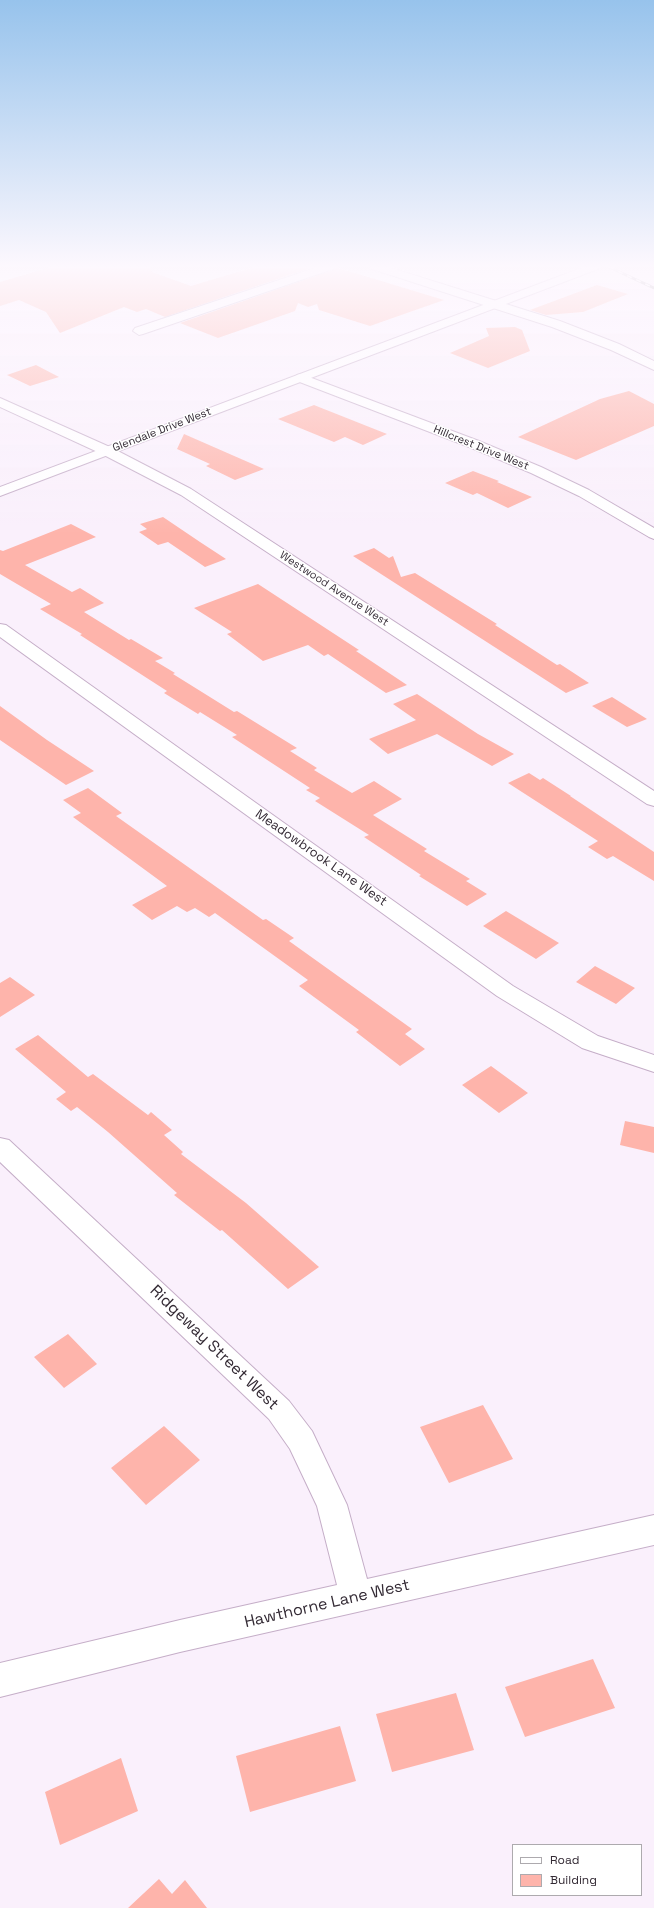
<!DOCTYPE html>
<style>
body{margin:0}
#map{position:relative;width:654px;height:1908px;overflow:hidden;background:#faf0fc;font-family:"Space Grotesk",sans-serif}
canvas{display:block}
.legend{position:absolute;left:512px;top:1844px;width:130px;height:52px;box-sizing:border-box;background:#fff;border:1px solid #adaaae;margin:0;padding:5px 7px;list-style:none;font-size:12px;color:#332a34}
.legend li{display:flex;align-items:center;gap:8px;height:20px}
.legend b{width:20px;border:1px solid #adaaae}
</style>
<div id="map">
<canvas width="654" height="1908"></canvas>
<ul class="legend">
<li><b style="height:5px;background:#fff"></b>Road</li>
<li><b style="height:11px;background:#feb4ab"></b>Building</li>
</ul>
</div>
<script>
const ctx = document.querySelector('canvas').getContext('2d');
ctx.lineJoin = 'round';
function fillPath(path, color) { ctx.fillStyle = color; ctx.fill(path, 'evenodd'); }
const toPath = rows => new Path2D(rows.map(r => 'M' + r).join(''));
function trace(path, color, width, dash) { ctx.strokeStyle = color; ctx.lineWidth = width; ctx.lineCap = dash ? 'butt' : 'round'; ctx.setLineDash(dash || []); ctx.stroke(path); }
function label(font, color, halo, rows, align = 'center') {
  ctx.font = font + ' "Space Grotesk",sans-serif'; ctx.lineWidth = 3; ctx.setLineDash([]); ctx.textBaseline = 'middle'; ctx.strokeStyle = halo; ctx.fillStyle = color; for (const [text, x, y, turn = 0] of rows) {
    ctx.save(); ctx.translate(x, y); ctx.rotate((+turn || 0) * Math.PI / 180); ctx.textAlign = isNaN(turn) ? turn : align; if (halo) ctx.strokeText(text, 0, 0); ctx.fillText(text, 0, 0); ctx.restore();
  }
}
fillPath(toPath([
 [51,267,151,267,152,272,191,286,254,267,313,267,165,317,146,309,137,312,124,307,60,333,46,312,19,300,0,306,0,282],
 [335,267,444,300,370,326,319,310,317,304,308,307,298,303,295,311,218,338,180,323,333,270],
 [597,285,628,294,583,312,546,315,530,310],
 [515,327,522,330,530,351,488,368,450,353,489,336,486,328],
 [36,365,59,377,30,386,7,375],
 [629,391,654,404,654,426,576,460,518,437,600,399],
 [314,405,324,409,387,434,363,445,345,437,334,442,278,419],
 [184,434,264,469,235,480,206,466,210,464,177,449],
 [473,471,499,481,497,482,532,497,508,508,477,493,473,495,445,483],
 [163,517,200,542,226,559,205,567,168,542,158,545,139,532,147,529,140,524],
 [71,524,96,537,25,565,72,592,80,588,104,603,84,612,129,640,131,639,163,658,155,661,175,673,173,674,234,712,237,711,297,748,290,751,317,768,314,770,352,793,374,781,402,799,373,815,427,849,424,851,470,879,466,881,487,894,467,906,419,876,421,875,364,837,369,835,315,801,320,798,306,790,310,788,232,737,237,735,200,712,198,714,164,693,167,691,80,635,82,634,40,609,51,604,0,574,0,550,3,551],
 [374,548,389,558,393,556,401,577,415,573,497,624,495,625,557,665,560,664,589,683,566,693,353,556],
 [258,584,359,650,356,651,407,685,386,693,328,654,324,656,308,645,263,661,227,634,232,632,194,608],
 [417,694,478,734,514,754,492,766,437,734,388,754,369,739,416,720,393,704],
 [612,697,647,719,627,727,592,706],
 [0,706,47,740,94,771,66,785,0,740],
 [529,773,540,780,543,778,571,796,570,796,654,852,654,881,613,856,607,859,588,847,598,841,508,783],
 [88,788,122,813,116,816,263,920,266,919,294,938,289,941,412,1029,405,1034,425,1049,400,1066,356,1032,359,1030,299,986,308,980,215,913,209,917,195,908,187,912,177,906,152,920,132,905,167,886,73,817,81,813,63,800],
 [506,911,559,943,536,959,483,926],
 [595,966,635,988,616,1004,576,982],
 [10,977,35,995,0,1017,0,983],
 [38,1035,88,1077,93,1074,148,1115,151,1112,172,1130,164,1135,183,1152,181,1154,246,1203,319,1267,288,1289,222,1230,220,1231,174,1195,177,1193,108,1132,77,1107,71,1111,56,1099,66,1092,15,1049],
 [491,1066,528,1093,499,1113,462,1085],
 [625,1121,654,1127,654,1153,620,1145],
 [68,1334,97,1364,64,1388,34,1357],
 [483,1405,513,1459,449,1483,420,1427],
 [164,1426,200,1460,146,1505,111,1468],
 [593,1659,615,1708,525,1737,505,1687],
 [456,1693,474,1750,392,1772,376,1714],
 [340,1726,356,1781,250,1812,236,1756],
 [121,1758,138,1811,60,1845,45,1792],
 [159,1879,172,1894,185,1880,207,1908,128,1908]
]), '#feb4ab');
const minor = toPath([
 [318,267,334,267,333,269,143,334,139,335,133,331,135,328,318,267],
 [371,267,388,267,560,321,619,344,654,361,654,370,611,350,552,327,372,269,371,267],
 [301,374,479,441,541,467,589,490,654,528,654,539,649,537,579,496,531,473,469,447,297,381,295,378,297,375,301,374],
 [0,398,112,448,191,489,654,791,654,806,647,804,181,495,102,454,0,407,0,398],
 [0,624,6,625,513,986,598,1036,654,1055,654,1072,582,1048,497,996,0,637,0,624],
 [0,1138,9,1140,289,1401,312,1431,347,1505,367,1579,654,1515,654,1545,180,1652,0,1697,0,1663,180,1620,337,1585,317,1506,290,1449,269,1419,0,1162,0,1138]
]);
const tertiary = toPath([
 [584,267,599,267,598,269,0,496,0,487,584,267]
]);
trace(minor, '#c5aec8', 2);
trace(tertiary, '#c5aec8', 2);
fillPath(minor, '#fff');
fillPath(tertiary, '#fff');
const rail = toPath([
 [609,267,654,288]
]);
trace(rail, '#7e747f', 2.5);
trace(rail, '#fff', 1.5, [5]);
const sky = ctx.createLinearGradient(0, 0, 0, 534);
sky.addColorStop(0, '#97c3ec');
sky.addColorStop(0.5, '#fdf8fe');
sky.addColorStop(1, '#fdf8fe00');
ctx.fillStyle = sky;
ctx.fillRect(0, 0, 654, 534);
label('11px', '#332a34', '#fff', [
 ["Glendale Drive West",162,430,-21],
 ["Hillcrest Drive West",481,448,22],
 ["Westwood Avenue West",334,589,33]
]);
label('13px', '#332a34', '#fff', [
 ["Meadowbrook Lane West",321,858,35]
]);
label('16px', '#332a34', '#fff', [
 ["Ridgeway Street West",214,1348,44],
 ["Hawthorne Lane West",327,1604,-13]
]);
</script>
